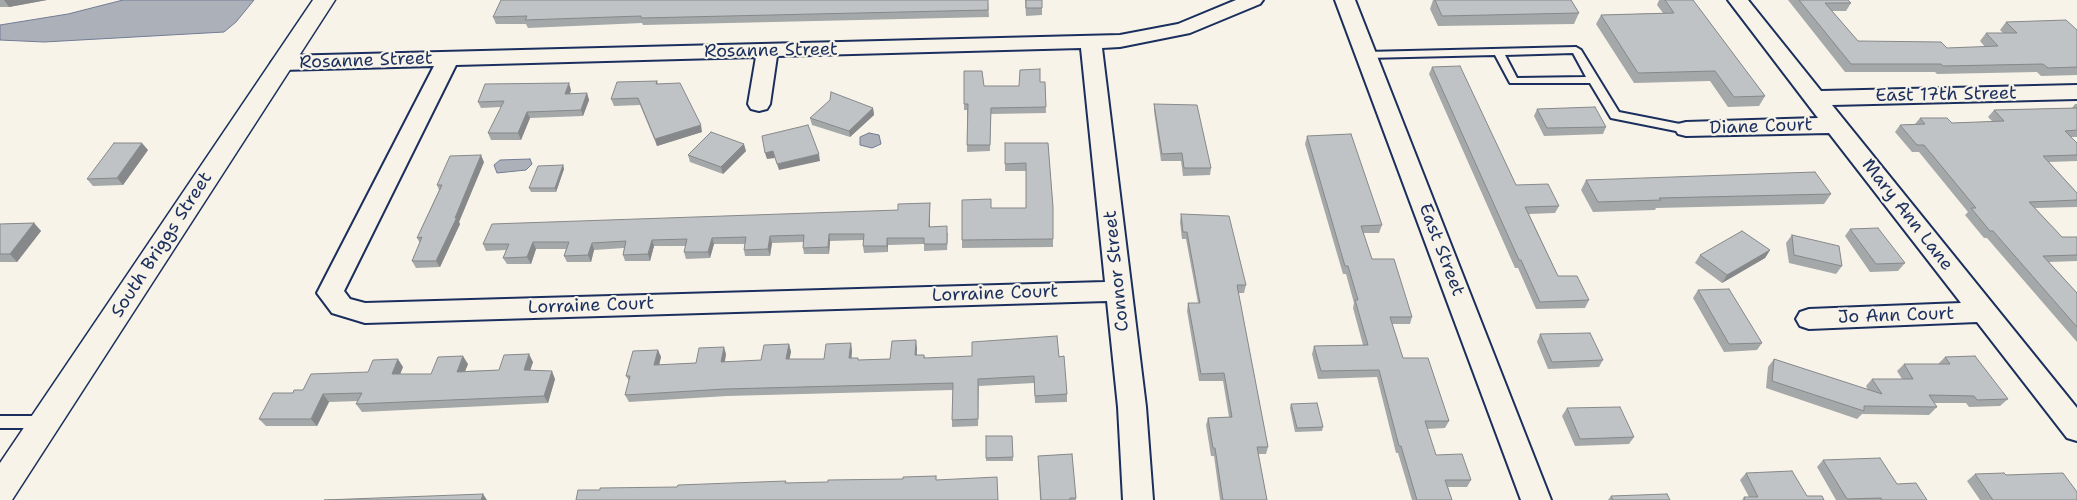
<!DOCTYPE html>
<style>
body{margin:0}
canvas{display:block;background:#f7f3e8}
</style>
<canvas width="2077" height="500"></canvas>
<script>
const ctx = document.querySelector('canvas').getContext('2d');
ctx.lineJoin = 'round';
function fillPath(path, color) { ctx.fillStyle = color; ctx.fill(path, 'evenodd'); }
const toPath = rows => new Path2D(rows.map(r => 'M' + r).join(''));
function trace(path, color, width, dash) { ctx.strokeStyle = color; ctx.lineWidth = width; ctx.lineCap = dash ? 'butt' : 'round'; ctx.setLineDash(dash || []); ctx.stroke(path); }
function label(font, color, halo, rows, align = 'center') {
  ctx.font = font + ' "Shantell Sans",sans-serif'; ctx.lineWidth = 4.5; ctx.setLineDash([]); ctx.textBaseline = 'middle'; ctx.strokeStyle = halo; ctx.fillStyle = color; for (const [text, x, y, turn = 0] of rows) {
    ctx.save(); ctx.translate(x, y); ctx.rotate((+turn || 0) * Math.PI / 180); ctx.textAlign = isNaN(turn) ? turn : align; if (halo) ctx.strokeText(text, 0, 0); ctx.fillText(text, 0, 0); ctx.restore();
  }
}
const water = toPath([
 [123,0,254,0,236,22,224,32,44,42,0,40,0,25,68,14,123,0],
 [869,133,879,135,881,144,872,148,860,145,860,137,869,133],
 [530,159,532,164,526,170,497,173,494,165,500,160,530,159]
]);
fillPath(water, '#acb0b9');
trace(water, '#727c95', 1);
const service = toPath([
 [1576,47,1581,50,1619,112,1690,126,1692,129,1690,132,1686,133,1611,118,1590,83,1510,83,1495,55,1366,58,1361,55,1366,52,1576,47],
 [1573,53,1586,77,1517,78,1505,55,1573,53],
 [0,416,45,416,50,418,52,422,50,426,45,428,0,428,0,416]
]);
const minor = toPath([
 [1236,0,1263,0,1260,4,1190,33,1120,47,1102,48,1146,407,1153,500,1123,500,1118,407,1107,301,365,323,332,313,317,293,434,66,282,70,275,68,271,63,275,58,282,56,1120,35,1178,24,1236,0],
 [1081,48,1105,282,365,303,350,299,344,291,456,65,756,57,748,104,751,109,759,111,767,109,770,104,777,56,1081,48],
 [1335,0,1355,0,1551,500,1521,500,1335,0],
 [1728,0,1748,0,1821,91,2077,85,2077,99,1832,105,2077,408,2077,441,2067,438,1977,322,1809,329,1800,326,1796,319,1800,312,1809,309,1961,303,1829,133,1686,136,1678,134,1675,129,1678,124,1686,122,1818,118,1728,0]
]);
const tertiary = toPath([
 [313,0,335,0,12,500,0,500,0,463,313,0]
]);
trace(service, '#1b2f5e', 4);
trace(minor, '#1b2f5e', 4);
trace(tertiary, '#1b2f5e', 3);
fillPath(service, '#f7f3e8');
fillPath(minor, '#f7f3e8');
fillPath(tertiary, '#f7f3e8');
fillPath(toPath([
 [0,0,47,0,9,7,0,7],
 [988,0,989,17,643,25,642,23,528,28,526,24,496,24,493,17],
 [1025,0,1042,0,1042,15,1026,16],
 [1433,0,1571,0,1579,13,1574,24,1438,26,1430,9],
 [1659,0,1693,0,1765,96,1759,106,1728,107,1710,81,1634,83,1596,24,1601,15,1663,13,1657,5],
 [1788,0,1848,0,1851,3,1846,11,1832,11,1858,41,1947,48,1985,47,1980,41,1986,33,2003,33,2000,30,2006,22,2077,30,2077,75,2041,76,2037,72,1937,74,1935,72,1845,72],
 [1432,67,1516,185,1559,206,1555,213,1529,214,1558,276,1589,300,1585,308,1536,309,1518,268,1515,268,1429,74],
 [657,81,658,84,702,132,657,146,640,105,614,106,611,99],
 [1040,82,1045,82,1046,113,991,114,990,151,967,152,967,110,964,110,964,104,984,86,1019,86],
 [571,90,570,94,587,93,589,100,583,116,530,118,521,140,491,140,488,133,501,107,481,108,478,102],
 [1154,104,1211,168,1210,175,1183,176,1181,161,1161,161,1154,111],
 [2075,104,2077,104,2077,137,2071,137,2077,143,2077,161,2049,162,2077,193,2077,207,2035,208,2062,237,2077,237,2077,261,2049,262,2077,293,2077,342,1987,238,1984,238,1965,215,1968,212,1919,152,1912,152,1895,132,1900,125,1915,124,1920,118,1952,123,1993,122,1988,117,1994,110,2072,108],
 [873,108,874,115,850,137,812,125,810,118],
 [1537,109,1606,127,1603,134,1544,136,1534,116],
 [1307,136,1382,225,1379,233,1363,233,1372,259,1412,317,1410,324,1392,324,1403,358,1449,421,1445,428,1427,429,1436,455,1471,480,1467,487,1448,487,1452,500,1412,500,1398,453,1396,453,1377,377,1318,379,1312,354,1314,346,1363,345,1353,308,1354,303,1346,274,1343,274,1305,144],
 [1005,143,1048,143,1053,207,1053,247,962,248,962,240,1026,208,1026,171,1005,171],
 [148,150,123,185,93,186,87,179],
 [746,151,723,174,690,162,688,155],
 [484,162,459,222,460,224,440,267,416,268,412,261,420,243,417,238,439,190,437,185],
 [563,165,564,169,556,192,531,192,529,188],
 [1586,180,1831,194,1824,204,1656,208,1655,210,1593,212,1581,190],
 [930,203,930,227,948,233,947,250,924,251,924,244,888,245,888,252,864,253,863,246,863,240,830,241,829,254,804,254,803,248,803,242,772,243,770,256,745,256,744,250,745,244,714,244,710,258,686,259,684,252,686,246,654,246,650,261,625,261,623,255,624,248,594,250,591,262,567,262,564,256,566,249,536,249,531,264,507,264,503,258,506,250,486,251,483,244,898,210],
 [1181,214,1246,285,1244,293,1238,293,1268,447,1266,454,1258,454,1267,500,1220,500,1214,456,1211,456,1206,425,1208,418,1229,417,1223,381,1199,381,1187,311,1188,303,1198,303,1186,239,1182,239,1180,222],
 [34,223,41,231,17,262,0,262,0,224],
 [1850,229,1905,263,1898,271,1870,272,1845,236],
 [1792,235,1842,266,1836,274,1789,263,1786,243],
 [1770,250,1765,258,1722,283,1695,263,1700,255],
 [1698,290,1762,343,1757,350,1724,352,1693,298],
 [1540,334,1603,360,1599,367,1548,369,1537,342],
 [789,344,791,352,789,359,824,359,852,350,851,358,859,360,890,359,917,348,917,355,924,355,925,358,1059,357,1067,394,1067,402,1035,403,1034,383,979,386,978,426,952,427,952,420,953,390,727,396,629,402,625,395,629,381,626,376,658,350,661,357,659,365,696,363,726,354,725,362,761,360],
 [1945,357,2008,399,2000,406,1969,407,1966,403,1934,403,1937,407,1929,415,1862,414,1857,419,1766,388,1768,367,1774,359,1868,390,1866,386,1872,379,1902,379,1897,371,1904,364,1938,364],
 [533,362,530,370,555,379,548,403,362,412,356,404,358,401,329,402,317,426,266,426,259,419,293,393,403,367,400,374,431,374,468,364,465,371,499,370],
 [1291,404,1323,427,1322,431,1295,432,1290,408],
 [1567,408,1634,437,1629,444,1575,446,1562,416],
 [986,436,1012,436,1013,461,986,461],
 [1072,454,1076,500,1040,500,1038,456],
 [1823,460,1897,484,1927,500,1836,500,1817,467],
 [1746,473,1807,496,1824,500,1742,500,1744,497,1749,497,1740,480],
 [1975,474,2006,475,2077,500,1980,500,1967,481],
 [1611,496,1670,500,1608,500]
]), '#a5a8a9');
fillPath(toPath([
 [4,0,47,0,9,7],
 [569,83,571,90,567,100,565,94],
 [587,93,589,100,583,116,581,110],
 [873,108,874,115,850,137,849,131],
 [527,112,530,118,521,140,518,133],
 [701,125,702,132,657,146,655,139],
 [142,143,148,150,123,185,117,178],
 [744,144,746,151,723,174,721,167],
 [773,151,775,158,767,159,765,153],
 [819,154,820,161,779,170,777,164],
 [481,155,484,162,459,222,460,224,440,267,436,261],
 [563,165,564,169,556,192,555,188],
 [930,203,930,234,929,227],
 [34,223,41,231,17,262,10,254],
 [829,234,830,241,829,254,828,247],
 [770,236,772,243,770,256,768,249],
 [712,238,714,244,710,258,708,252],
 [887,238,888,245,888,252,887,246],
 [652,240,654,246,650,261,648,254],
 [533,242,536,249,531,264,527,257],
 [592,243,594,250,591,262,588,255],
 [1770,250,1765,258,1722,283,1727,275],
 [916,340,917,348,916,363,915,355],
 [851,343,852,350,851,365,849,358],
 [789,344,791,352,788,366,786,359],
 [724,347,726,354,723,370,721,362],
 [658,350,661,357,657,373,654,365],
 [529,354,533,362,528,377,524,370],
 [463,356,468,364,462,379,457,372],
 [398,359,403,367,397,382,392,374],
 [552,371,555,379,548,403,544,396],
 [323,394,329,402,317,426,311,419],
 [483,494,487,500,481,500]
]), '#86888a');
const building = toPath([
 [501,0,988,0,988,10,641,18,641,16,525,20,527,16,493,17,501,0],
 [1026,0,1042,0,1042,8,1026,8,1026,0],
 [1435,0,1571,0,1579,13,1442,16,1435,0],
 [1665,0,1693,0,1765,96,1734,97,1715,71,1638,73,1601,15,1674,13,1665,0],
 [1799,0,1848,0,1851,3,1825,3,1858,41,1941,42,1947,48,1998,46,1986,33,2017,33,2006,22,2066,20,2077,30,2077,67,2048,68,2043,64,1943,66,1941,64,1851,64,1799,0],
 [1460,66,1516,185,1548,184,1559,206,1525,207,1558,276,1577,276,1589,300,1540,302,1521,260,1519,260,1432,67,1460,66],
 [1040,69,1040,82,1045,82,1046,107,991,108,990,145,967,145,968,104,964,104,964,71,982,71,984,86,1019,86,1020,70,1040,69],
 [657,81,656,84,680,83,701,125,655,139,638,98,611,99,617,82,657,81],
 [569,83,565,94,587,93,581,110,527,112,518,133,488,133,504,101,478,102,485,84,569,83],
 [831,92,873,108,849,131,810,118,830,100,831,92],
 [1154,104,1197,105,1211,168,1184,168,1182,153,1162,154,1154,104],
 [1595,107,1606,127,1547,128,1537,109,1595,107],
 [2077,108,2077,130,2065,131,2077,143,2077,155,2043,156,2077,193,2077,200,2029,202,2062,237,2077,237,2077,255,2043,256,2077,293,2077,327,1993,231,1990,231,1971,208,1976,208,1924,145,1917,145,1900,125,1925,124,1920,118,1947,118,1952,123,2004,121,1994,110,2077,108],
 [808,125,819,154,777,164,773,151,765,153,762,136,808,125],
 [711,132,744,144,721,167,688,155,711,132],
 [1351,134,1382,225,1361,226,1372,259,1394,259,1412,317,1390,317,1403,358,1428,358,1449,421,1425,421,1436,455,1462,454,1471,480,1445,480,1452,500,1417,500,1401,446,1399,446,1379,370,1321,371,1314,346,1368,345,1355,300,1358,300,1348,266,1345,266,1307,136,1351,134],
 [114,143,142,143,117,178,87,179,114,143],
 [1005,143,1048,143,1053,207,1053,239,962,240,962,200,991,199,991,208,1026,208,1026,163,1005,164,1005,143],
 [481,155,455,218,457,217,436,261,412,261,422,237,417,238,442,185,437,185,450,156,481,155],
 [563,165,555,188,529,188,538,166,563,165],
 [1815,172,1831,194,1659,198,1661,200,1598,202,1586,180,1815,172],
 [930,203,929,227,947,226,947,244,924,244,924,238,887,238,887,246,863,246,864,234,829,234,828,247,803,248,804,235,770,236,768,249,744,250,746,237,712,238,708,252,684,252,687,239,652,240,648,254,623,255,626,241,592,243,588,255,564,256,569,242,533,242,527,257,503,258,509,244,483,244,492,224,898,210,898,204,930,203],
 [1181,214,1229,216,1246,285,1237,285,1268,447,1257,447,1267,500,1223,500,1215,448,1213,448,1208,418,1232,417,1224,373,1201,374,1188,303,1200,303,1187,232,1183,232,1181,214],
 [34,223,10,254,0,254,0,224,34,223],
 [1878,228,1905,263,1876,264,1850,229,1878,228],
 [1742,231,1770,250,1727,275,1700,255,1742,231],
 [1792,235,1839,246,1842,266,1794,255,1792,235],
 [1729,289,1762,343,1729,344,1698,290,1729,289],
 [1590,333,1603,360,1552,362,1540,334,1590,333],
 [1057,336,1059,357,1064,356,1067,394,1035,396,1034,376,978,379,978,419,952,420,953,383,725,389,625,395,630,376,626,376,633,351,658,350,654,365,696,363,699,348,724,347,721,362,761,360,764,345,789,344,786,359,824,359,826,344,851,343,849,358,858,358,858,360,890,359,892,341,916,340,915,355,924,355,924,358,972,356,972,342,1057,336],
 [529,354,524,370,552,371,544,396,356,404,362,393,323,394,311,419,259,419,273,393,293,393,294,390,303,390,311,374,368,372,373,360,398,359,392,374,431,374,438,357,463,356,457,372,499,370,504,355,529,354],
 [1975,356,2008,399,1977,400,1974,396,1929,395,1937,407,1864,406,1864,411,1772,381,1774,359,1882,394,1872,379,1913,379,1904,364,1950,364,1945,357,1975,356],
 [1317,403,1323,427,1297,428,1291,404,1317,403],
 [1620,407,1634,437,1580,439,1567,408,1620,407],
 [986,436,1012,436,1013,457,986,458,986,436],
 [1072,454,1076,498,1070,498,1070,500,1041,500,1038,456,1072,454],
 [1880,458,1897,484,1916,483,1927,500,1882,500,1881,498,1847,499,1823,460,1880,458],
 [1792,471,1807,496,1822,496,1824,500,1745,500,1744,497,1758,497,1746,473,1792,471],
 [2004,473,2006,475,2063,473,2077,492,2077,500,1993,500,1975,474,2004,473],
 [936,476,936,480,997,477,998,500,576,500,578,490,600,490,600,488,677,487,678,485,786,481,785,483,828,482,828,480,903,479,903,477,936,476],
 [483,494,481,500,324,500,483,494],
 [1667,494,1670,500,1613,500,1611,496,1667,494]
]);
fillPath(building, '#c0c3c5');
trace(building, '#86888a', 1);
label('18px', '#1b2f5e', '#f7f3e8', [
 ["Rosanne Street",771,51,-1],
 ["Rosanne Street",366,61,-2],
 ["East 17th Street",1946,95,-1],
 ["Diane Court",1761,127,-2],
 ["Mary Ann Lane",1907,215,52],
 ["South Briggs Street",162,245,-57],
 ["East Street",1441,250,69],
 ["Connor Street",1117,271,-96],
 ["Lorraine Court",995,294,-2],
 ["Lorraine Court",591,306,-2],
 ["Jo Ann Court",1896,316,-2]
]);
</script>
